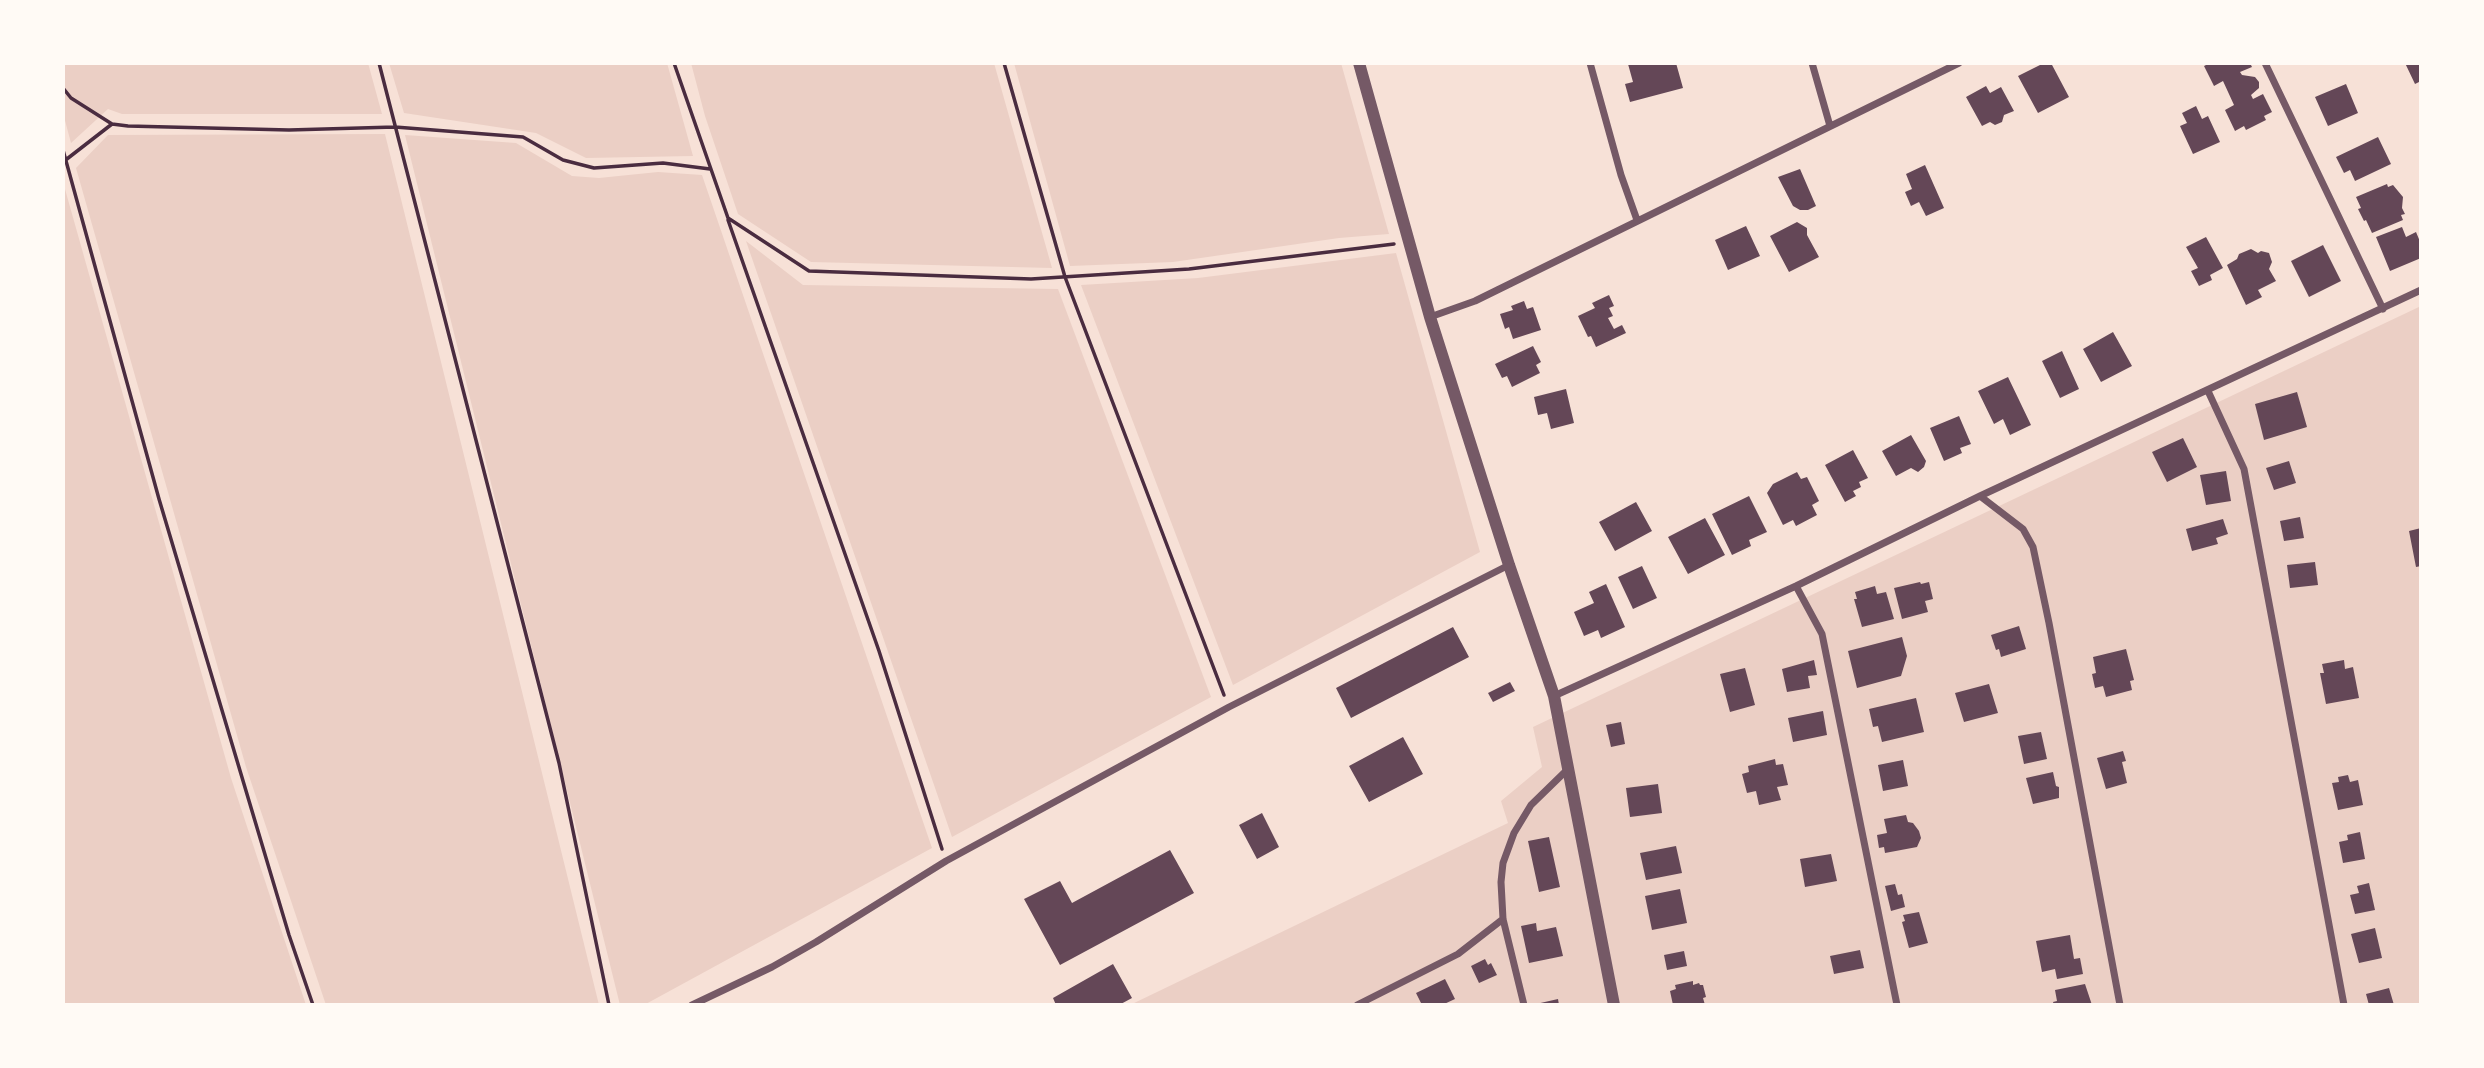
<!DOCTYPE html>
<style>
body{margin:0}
#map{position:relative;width:2484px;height:1068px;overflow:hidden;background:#f7e1d7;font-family:Karla,sans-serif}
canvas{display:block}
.frame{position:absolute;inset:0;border:65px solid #fffaf5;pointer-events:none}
</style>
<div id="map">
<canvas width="2484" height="1068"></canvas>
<div class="frame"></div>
</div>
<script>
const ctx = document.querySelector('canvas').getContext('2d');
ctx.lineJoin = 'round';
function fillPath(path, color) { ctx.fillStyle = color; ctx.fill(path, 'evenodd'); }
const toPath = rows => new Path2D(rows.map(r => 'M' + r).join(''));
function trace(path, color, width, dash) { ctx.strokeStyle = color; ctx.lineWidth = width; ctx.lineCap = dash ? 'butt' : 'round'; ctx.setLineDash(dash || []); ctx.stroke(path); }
fillPath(toPath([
 [63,63,368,63,382,114,122,114,108,109,71,143,63,113],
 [389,63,667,63,693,156,586,158,536,133,404,113],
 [691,63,994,63,1052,268,811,262,738,214,705,116],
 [1014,63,1341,63,1389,234,1339,238,1173,262,1070,266],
 [385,134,599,1005,326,1005,246,767,76,168,108,135],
 [405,135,516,143,572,176,599,178,658,172,702,175,932,848,644,1005,620,1005],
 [63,182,231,778,306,1005,63,1005],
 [746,241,803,285,1058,289,1211,697,952,837],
 [1396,253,1480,552,1233,685,1081,285,1198,278],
 [2421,306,2421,1005,1130,1005,1508,823,1501,801,1542,767,1533,727]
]), '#ebcfc5');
fillPath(toPath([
 [1630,63,1676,63,1683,88,1630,102,1625,84,1633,82,1628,64],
 [2044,63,2051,63,2069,97,2038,113,2018,76],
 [2210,63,2250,63,2252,67,2240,72,2242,75,2255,77,2259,82,2259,88,2251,95,2253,99,2263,94,2272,112,2264,116,2266,120,2246,130,2244,126,2235,131,2225,110,2234,105,2223,81,2214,86,2204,66],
 [2405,63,2421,63,2421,81,2415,84],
 [2346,84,2358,113,2328,126,2315,97],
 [1986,86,1990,93,2001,87,2014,111,2004,115,2002,122,1995,125,1990,122,1982,126,1966,97],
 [2196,106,2202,119,2208,116,2220,142,2193,154,2180,126,2187,123,2182,113],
 [2378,137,2391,164,2355,181,2350,170,2344,173,2336,157],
 [1925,165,1944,208,1926,216,1919,202,1911,206,1905,192,1912,189,1906,174],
 [1800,169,1816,206,1808,210,1800,210,1793,206,1778,177],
 [2387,184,2388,187,2393,185,2403,197,2402,208,2405,214,2401,215,2403,220,2372,233,2366,220,2364,221,2358,209,2361,208,2356,197],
 [1797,222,1807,228,1807,235,1819,257,1789,272,1770,236],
 [1746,226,1760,256,1728,270,1715,240],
 [2402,227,2406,237,2416,232,2421,244,2421,258,2390,271,2376,237],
 [2206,237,2223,268,2210,275,2212,280,2199,286,2191,271,2198,268,2186,247],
 [2323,245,2341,281,2309,297,2291,261],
 [2251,249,2258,253,2261,251,2269,253,2272,262,2269,269,2276,281,2258,290,2262,297,2246,305,2227,265,2237,259,2239,254],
 [1609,295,1614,306,1609,308,1613,316,1608,318,1614,329,1622,325,1626,333,1596,347,1591,336,1588,337,1578,316,1595,308,1592,303],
 [1524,301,1527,309,1533,307,1541,330,1513,339,1509,327,1505,329,1500,314,1513,310,1511,306],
 [2113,332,2132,366,2101,382,2083,349],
 [1533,346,1541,362,1536,365,1540,373,1512,387,1507,376,1502,378,1495,364],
 [2062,351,2079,389,2060,398,2042,361],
 [2008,377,2031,425,2010,435,2003,419,1994,424,1978,391],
 [1566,389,1574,423,1551,429,1547,413,1538,415,1534,397],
 [2297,392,2307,427,2264,440,2255,404],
 [1959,416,1971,444,1960,448,1962,453,1944,461,1930,428],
 [1911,435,1926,461,1924,467,1918,472,1911,468,1896,476,1882,451],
 [2183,438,2197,467,2167,482,2152,452],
 [1853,450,1868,478,1859,482,1861,487,1853,491,1856,496,1845,502,1825,465],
 [2289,461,2296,483,2274,490,2266,468],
 [2226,471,2231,501,2206,505,2200,475],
 [1797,472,1801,479,1807,477,1819,501,1812,505,1817,515,1796,526,1793,520,1783,525,1767,493,1773,484],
 [1749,496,1767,532,1749,540,1751,546,1732,555,1712,514],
 [1636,502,1652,531,1615,551,1599,522],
 [2300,517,2304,538,2284,541,2280,521],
 [1705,518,1725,555,1688,574,1668,537],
 [2223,519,2228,534,2216,538,2218,544,2192,551,2186,529],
 [2421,528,2421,566,2416,567,2409,531],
 [2315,562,2318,585,2290,588,2287,565],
 [1642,566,1657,598,1633,609,1618,577],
 [1920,582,1921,584,1929,582,1933,599,1925,601,1928,612,1902,619,1894,588],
 [1606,584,1625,627,1601,638,1598,630,1584,636,1574,612,1594,603,1589,592],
 [1875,586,1877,594,1886,592,1894,619,1862,627,1854,599,1857,599,1855,592],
 [2019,626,2026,649,2001,657,1999,649,1996,650,1991,635],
 [1453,627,1469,657,1351,718,1336,688],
 [1902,637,1907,656,1901,676,1857,688,1848,651],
 [2126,649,2134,680,2130,681,2132,690,2106,697,2103,686,2095,688,2092,674,2096,673,2093,657],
 [1814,660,1817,675,1808,676,1810,688,1787,692,1782,669],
 [2344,660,2345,669,2353,667,2359,698,2326,704,2320,673,2324,673,2322,664],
 [1745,668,1755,705,1730,712,1720,674],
 [1510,682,1515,691,1493,702,1488,693],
 [1989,684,1998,713,1964,722,1955,693],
 [1916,698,1924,732,1882,742,1878,726,1873,727,1869,709],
 [1823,711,1827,735,1793,742,1788,718],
 [1621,722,1625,744,1611,747,1606,725],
 [2041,732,2047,759,2024,764,2018,736],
 [1403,737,1423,774,1369,802,1349,766],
 [2123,751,2126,761,2122,762,2127,783,2106,789,2097,758],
 [1775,759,1776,765,1783,764,1788,785,1777,787,1781,800,1759,805,1756,791,1747,793,1742,774,1749,772,1748,766],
 [1903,760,1908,786,1883,791,1878,765],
 [2053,772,2056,786,2059,787,2059,798,2033,804,2026,778],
 [2348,775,2350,782,2358,780,2363,805,2338,810,2332,783,2339,782,2338,777],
 [1658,784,1662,813,1630,817,1626,788],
 [1262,813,1279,847,1257,859,1239,825],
 [1906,815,1908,822,1913,823,1919,831,1921,838,1917,847,1885,853,1884,847,1879,848,1877,835,1887,833,1884,819],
 [2360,832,2365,859,2343,863,2339,842,2348,840,2347,835],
 [1549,837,1560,887,1539,892,1528,841],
 [1676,846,1682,873,1646,880,1640,853],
 [1170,850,1194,893,1060,965,1024,899,1060,881,1072,903],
 [1831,854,1837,881,1805,887,1800,859],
 [2369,883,2375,910,2355,914,2350,895,2359,893,2357,886],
 [1895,884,1898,895,1902,894,1905,907,1891,911,1885,886],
 [1680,889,1687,923,1652,930,1645,896],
 [1919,912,1928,943,1909,948,1902,922,1905,921,1903,915],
 [1536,923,1537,931,1556,927,1563,956,1529,963,1521,926],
 [2375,928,2382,958,2359,963,2351,934],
 [2070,935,2074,959,2080,958,2083,974,2057,979,2055,969,2042,972,2036,941],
 [1860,950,1864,968,1834,974,1830,956],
 [1684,951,1687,966,1667,970,1664,955],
 [1485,959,1488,965,1491,963,1497,975,1479,983,1471,966],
 [1113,964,1132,998,1119,1005,1056,1005,1053,998],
 [1445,979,1455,999,1442,1005,1422,1005,1416,993],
 [1693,981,1693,985,1699,983,1700,985,1703,985,1706,997,1703,998,1705,1005,1673,1005,1670,991,1676,989,1675,985],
 [2085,984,2092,1005,2054,1005,2053,1002,2057,1001,2055,990],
 [2389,988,2394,1005,2369,1005,2366,994],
 [1558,999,1559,1005,1536,1005,1536,1004]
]), '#644757');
trace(toPath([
 [379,63,559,763,609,1005],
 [674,63,728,218,809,271,1031,279,1189,269,1394,244],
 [1004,63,1065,277,1224,695],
 [63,88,71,98,112,124],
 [63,150,159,499,289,935,313,1005],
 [63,162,112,124,128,126,289,130,395,127,523,137,563,160,594,168,663,163,710,169],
 [728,220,879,651,942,849]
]), '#4a2c40', 3.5);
trace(toPath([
 [1590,63,1621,175,1637,220],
 [1812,63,1830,126],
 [2265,63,2383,309],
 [1430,317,1475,301,1959,63],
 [2208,391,2244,469,2344,1005],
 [1980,496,2023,529,2033,547,2049,623,2120,1005],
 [1796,586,1822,634,1897,1005],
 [1554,696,1796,586,1980,496,2421,290],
 [692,1005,772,967,816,942,946,861,1229,707,1509,565],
 [1357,1005,1458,954,1503,919],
 [1524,1005,1503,919,1501,882,1503,863,1514,833,1531,805,1569,768]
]), '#755966', 7);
trace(toPath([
 [1359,63,1430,317,1509,565,1554,696,1614,1005]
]), '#755966', 12);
</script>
